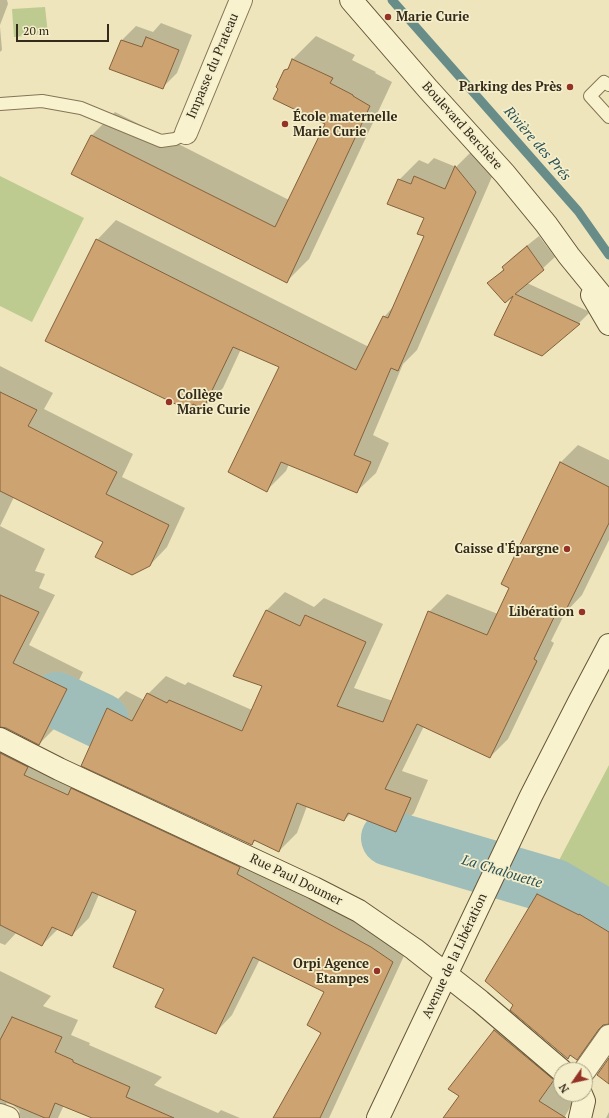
<!DOCTYPE html>
<meta charset="utf-8">
<style>
body{margin:0}
#map{position:relative;width:609px;height:1118px;overflow:hidden;background:#eee5bc;font-family:"PT Serif",serif}
canvas{display:block}
.north{position:absolute;left:553px;top:1062px;width:40px;height:40px;box-sizing:border-box;background:#f5eecb;border:1px solid #a8a085;border-radius:50%;rotate:236deg;font-size:11px;font-weight:700;line-height:16px;text-align:center;color:#342a1b}
.north::after{content:'';display:block;margin:auto;width:14px;height:18px;background:#943325;clip-path:polygon(50% 0,100% 100%,50% 72%,0 100%)}
.scale{position:absolute;left:16px;top:24px;width:93px;height:18px;box-sizing:border-box;border:2px solid #342a1b;border-top:0;padding-left:5px;font-size:12px;line-height:14px;white-space:nowrap;color:#342a1b;-webkit-text-stroke:3px #f5eecb;paint-order:stroke}
</style>
<div id="map">
<canvas width="609" height="1118"></canvas>
<div class="north">N</div>
<div class="scale">20 m</div>
</div>
<script>
const ctx = document.querySelector('canvas').getContext('2d');
ctx.lineJoin = 'round';
function fillPath(path, color) { ctx.fillStyle = color; ctx.fill(path, 'evenodd'); }
const toPath = rows => new Path2D(rows.map(r => 'M' + r).join(''));
function trace(path, color, width, dash) { ctx.strokeStyle = color; ctx.lineWidth = width; ctx.lineCap = dash ? 'butt' : 'round'; ctx.setLineDash(dash || []); ctx.stroke(path); }
function label(font, color, halo, rows, align = 'center') {
  ctx.font = font + ' "PT Serif",serif'; ctx.lineWidth = 3.5; ctx.setLineDash([]); ctx.textBaseline = 'middle'; ctx.strokeStyle = halo; ctx.fillStyle = color; for (const [text, x, y, turn = 0] of rows) {
    ctx.save(); ctx.translate(x, y); ctx.rotate((+turn || 0) * Math.PI / 180); ctx.textAlign = isNaN(turn) ? turn : align; if (halo) ctx.strokeText(text, 0, 0); ctx.fillText(text, 0, 0); ctx.restore();
  }
}
fillPath(toPath([
 [45,7,48,34,14,37,12,9],
 [0,176,84,218,32,322,0,306],
 [609,765,609,895,556,866]
]), '#bdcb90');
const water = toPath([
 [550,868,609,902,609,932,579,914,538,894,550,868]
]);
fillPath(water, '#a0beb9');
trace(water, '#688c87', 1);
fillPath(toPath([
 [0,0,7,0,8,4,0,25],
 [161,23,192,35,177,73,162,88,122,40,136,26,153,32],
 [0,27,2,50,0,52],
 [316,36,355,55,352,60,376,72,375,73,392,82,309,259,286,282,73,174,92,135,115,112,289,200,326,124,285,71,291,65,293,59],
 [475,148,494,172,417,350,403,364,373,435,389,443,376,473,356,492,289,464,286,471,267,490,281,367,241,349,223,388,203,408,196,404,189,410,97,240,116,220,369,347,384,317,394,306,425,236,425,218,399,180,419,160,428,164,434,158,456,167],
 [539,236,555,257,527,283,590,312,579,323,541,355,495,334,516,292,489,283,504,269,503,267,514,256],
 [0,366,53,393,44,409,133,454,122,477,185,508,167,547,150,565,14,497,0,526,45,549,35,571,45,574,39,588,55,595,29,645,83,672,56,727,39,744,4,727,11,733,409,945,329,1118,274,1118,322,1032,325,992,260,959,232,1015,216,1032,165,988,137,911,99,894,89,918,72,935,58,929,42,945,17,932,5,945,0,943],
 [578,445,609,460,609,540,582,595,565,613,551,641,554,643,508,739,490,757,424,726,402,771,428,780,414,813,396,831,351,813,344,820,307,806,297,833,279,851,256,840,252,844,108,709,126,691,144,700,148,694,166,676,185,685,188,682,252,710,263,685,234,675,267,610,285,592,314,607,324,598,383,624,354,688,393,701,429,612,447,594,498,614,511,587,560,463],
 [553,879,594,901,595,900,609,908,609,1023,606,1023,592,1044,577,1059,571,1055,568,1058,515,1005,486,981,538,894],
 [0,971,51,996,43,1006,78,1020,71,1035,90,1043,89,1045,162,1077,154,1085,218,1113,221,1110,240,1118,94,1118,64,1105,58,1118,0,1118],
 [6,1103,13,1105,19,1110,20,1113,13,1110,7,1106],
 [511,1014,561,1075,554,1085,561,1089,561,1094,570,1095,572,1104,564,1118,461,1096,450,1089,495,1030],
 [609,1112,609,1118,606,1118]
]), '#0003');
trace(toPath([
 [392,0,578,211,609,255]
]), '#688c87', 9);
trace(toPath([
 [57,700,101,721],
 [389,838,555,887,609,919]
]), '#a0beb9', 56);
const building = toPath([
 [146,37,179,50,163,89,109,69,121,40,142,47,146,37],
 [292,59,333,78,330,83,353,95,353,96,370,106,287,283,71,174,91,135,275,227,325,124,273,99,278,89,276,87,284,70,288,69,292,59],
 [455,166,476,192,398,371,391,368,354,455,371,462,357,493,281,462,267,492,228,472,279,367,233,347,203,409,193,404,190,411,45,341,96,239,356,370,383,316,388,318,424,236,417,234,424,218,387,204,398,179,411,184,414,176,445,189,455,166],
 [527,246,544,270,515,294,580,324,542,356,494,335,513,296,505,303,487,283,504,270,502,267,527,246],
 [0,392,37,410,28,426,117,472,106,494,169,525,150,566,132,575,95,557,103,542,0,491,0,392],
 [560,462,609,487,609,523,564,614,557,611,534,659,537,661,490,758,417,724,385,789,411,798,396,832,348,813,344,821,297,803,279,852,254,840,252,845,81,766,107,708,132,721,147,693,167,703,169,700,242,731,262,686,233,676,266,610,300,626,305,615,366,642,337,706,383,722,428,611,487,635,509,588,501,584,560,462],
 [0,595,39,612,13,663,67,689,39,745,6,728,0,727,0,595],
 [0,753,28,767,24,775,68,795,71,788,240,867,237,874,371,947,393,962,320,1118,273,1118,321,1033,307,1025,324,992,253,957,216,1034,155,1007,164,989,113,967,136,911,92,892,72,936,52,927,42,946,0,925,0,753],
 [537,894,579,915,579,914,609,932,609,1024,603,1025,599,1029,577,1060,570,1055,568,1059,510,1010,513,1005,485,981,537,894],
 [12,1017,62,1037,55,1052,73,1060,73,1062,130,1087,126,1097,174,1118,92,1118,55,1103,49,1118,45,1118,0,1099,0,1040,12,1017],
 [494,1030,554,1080,539,1101,566,1118,443,1118,459,1096,448,1089,494,1030],
 [609,1058,609,1084,597,1075,609,1058]
]);
fillPath(building, '#cca371');
trace(building, '#84613b', 1);
const lane = toPath([
 [609,85,604,82,590,96,609,117],
 [0,104,42,101,81,108,161,141,175,139,186,133]
]);
const street = toPath([
 [186,133,241,0],
 [585,1070,609,1036],
 [0,1115,8,1118]
]);
const secondary = toPath([
 [351,0,428,89,505,174,546,224,569,256,609,305],
 [592,295,609,324],
 [0,739,59,769,314,888,359,911,414,949,480,1001,561,1070],
 [378,1118,531,796,579,702,609,645],
 [580,1118,584,1101,581,1094]
]);
trace(lane, '#857556', 14);
trace(street, '#857556', 24);
trace(secondary, '#665639', 24);
trace(lane, '#f9f2cf', 12);
trace(street, '#f9f2cf', 22);
trace(secondary, '#f9f2cf', 22);
for (const [x, y, r, color] of [
 [388,17,4,"#943325"],
 [570,87,4,"#943325"],
 [285,124,4,"#943325"],
 [169,402,4,"#943325"],
 [567,549,4,"#943325"],
 [582,612,4,"#943325"],
 [377,971,4,"#943325"]
]) { const dot = new Path2D(); dot.arc(x, y, r, 0, 2 * Math.PI); ctx.fillStyle = color; ctx.fill(dot); trace(dot, '#f5eecb', 1.5); }
label('bold 13px', '#342a1b', '#f5eecb', [
 ["Marie Curie",396,17,"left"],
 ["Parking des Près",562,87],
 ["École maternelle",293,117,"left"],
 ["Marie Curie",293,132,"left"],
 ["Collège",177,395,"left"],
 ["Marie Curie",177,410,"left"],
 ["Caisse d'Épargne",559,549],
 ["Libération",574,612],
 ["Orpi Agence",369,964],
 ["Etampes",369,979]
], 'right');
label('13px', '#342a1b', '#f5eecb', [
 ["Impasse du Prateau",213,66,-67],
 ["Boulevard Berchère",462,126,48],
 ["Rue Paul Doumer",296,880,26],
 ["Avenue de la Libération",455,956,-65]
]);
label('italic 14px', '#2a5154', '#f5eecb', [
 ["Rivière des Prés",537,144,49],
 ["La Chalouette",502,872,17]
]);
</script>
